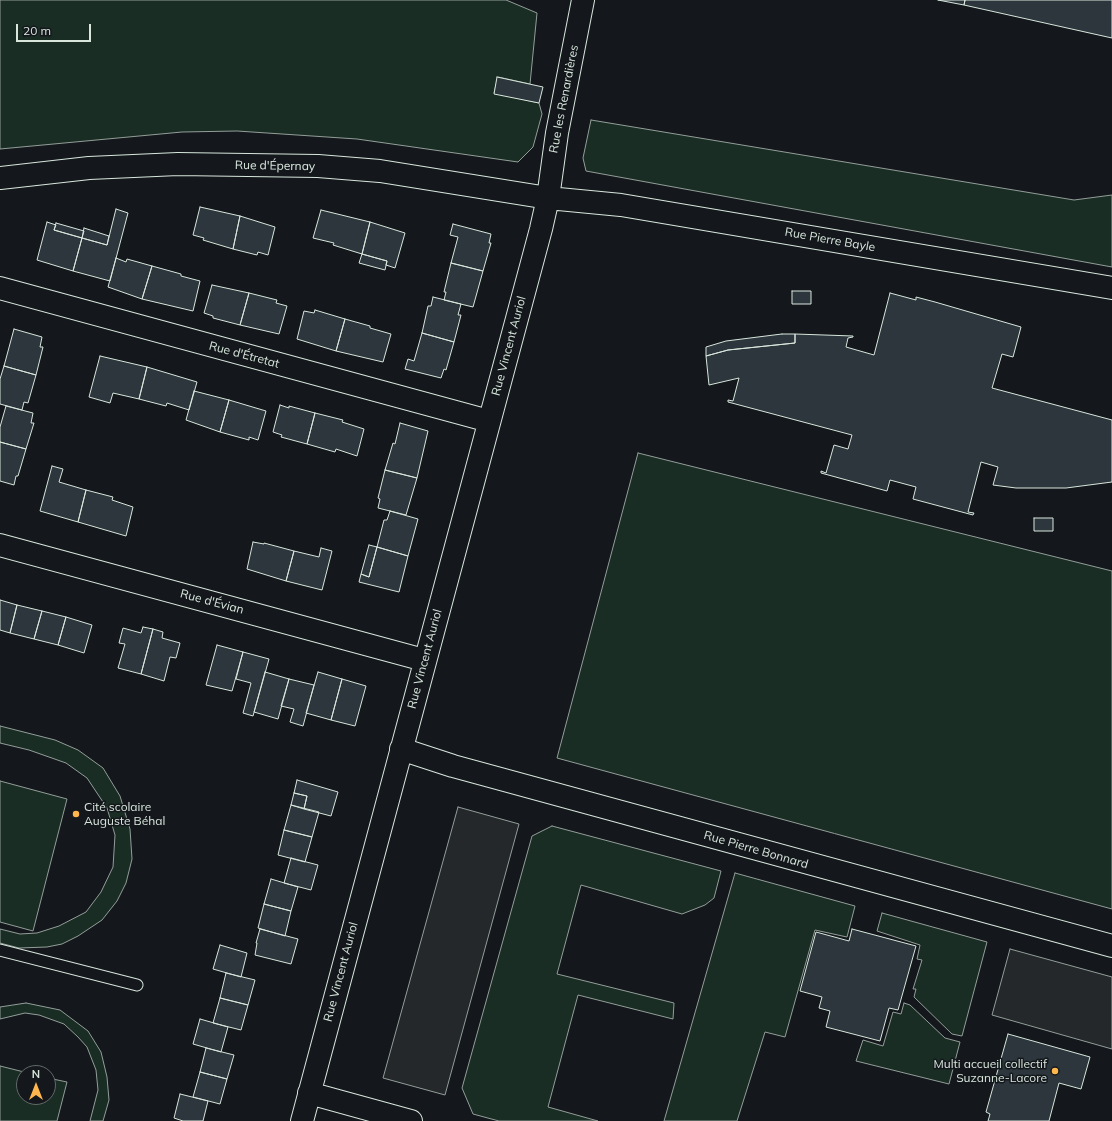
<!DOCTYPE html>
<meta charset="utf-8">
<style>
body{margin:0}
#map{position:relative;width:1112px;height:1121px;overflow:hidden;background:#14181c;font-family:Mulish,sans-serif}
canvas{display:block}
.north{position:absolute;left:16px;top:1065px;width:40px;height:40px;box-sizing:border-box;background:#14181c;border:1px solid #626a69;border-radius:50%;rotate:0deg;font-size:11px;font-weight:700;line-height:16px;text-align:center;color:#d8e6dc}
.north::after{content:'';display:block;margin:auto;width:14px;height:18px;background:#ffb74d;clip-path:polygon(50% 0,100% 100%,50% 72%,0 100%)}
.scale{position:absolute;left:16px;top:24px;width:75px;height:18px;box-sizing:border-box;border:2px solid #d8e6dc;border-top:0;padding-left:5px;font-size:12px;line-height:14px;white-space:nowrap;color:#d8e6dc;-webkit-text-stroke:3px #14181c;paint-order:stroke}
</style>
<div id="map">
<canvas width="1112" height="1121"></canvas>
<div class="north">N</div>
<div class="scale">20 m</div>
</div>
<script>
const ctx = document.querySelector('canvas').getContext('2d');
ctx.lineJoin = 'round';
function fillPath(path, color) { ctx.fillStyle = color; ctx.fill(path, 'evenodd'); }
const toPath = rows => new Path2D(rows.map(r => 'M' + r).join(''));
function trace(path, color, width, dash) { ctx.strokeStyle = color; ctx.lineWidth = width; ctx.lineCap = dash ? 'butt' : 'round'; ctx.setLineDash(dash || []); ctx.stroke(path); }
function label(font, color, halo, rows, align = 'center') {
  ctx.font = font + ' Mulish,sans-serif'; ctx.lineWidth = 3; ctx.setLineDash([]); ctx.textBaseline = 'middle'; ctx.strokeStyle = halo; ctx.fillStyle = color; for (const [text, x, y, turn = 0] of rows) {
    ctx.save(); ctx.translate(x, y); ctx.rotate((+turn || 0) * Math.PI / 180); ctx.textAlign = isNaN(turn) ? turn : align; if (halo) ctx.strokeText(text, 0, 0); ctx.fillText(text, 0, 0); ctx.restore();
  }
}
const green = toPath([
 [0,0,506,0,537,13,530,84,498,77,494,93,539,103,542,114,533,147,518,162,357,139,237,131,182,132,0,149,0,0],
 [591,120,1074,200,1112,195,1112,267,586,171,583,158,591,120],
 [638,453,1112,571,1112,909,557,758,638,453],
 [0,726,55,740,78,750,103,768,120,796,130,829,132,859,126,883,117,901,102,920,78,936,62,944,47,947,19,948,0,943,0,929,20,934,37,933,59,926,86,912,101,892,113,867,115,835,107,808,87,778,66,763,29,750,0,743,0,726],
 [0,781,67,799,33,931,0,922,0,781],
 [552,826,721,871,714,898,705,905,682,914,581,885,557,974,674,1003,673,1019,578,995,548,1107,598,1121,499,1121,473,1114,462,1088,532,836,552,826],
 [735,873,855,906,847,937,815,930,785,1037,765,1032,737,1121,664,1121,735,873],
 [882,913,987,942,962,1036,952,1034,914,997,916,989,913,989,922,960,917,959,920,945,877,931,882,913],
 [26,1003,60,1010,88,1031,101,1052,107,1077,109,1100,103,1121,90,1121,98,1090,96,1070,87,1047,78,1037,64,1024,39,1015,25,1013,0,1019,0,1007,26,1003],
 [904,1003,910,1005,945,1038,960,1042,949,1084,856,1061,863,1040,883,1046,893,1012,901,1014,904,1003],
 [0,1066,28,1073,24,1073,24,1097,48,1097,48,1078,67,1082,57,1121,0,1121,0,1066]
]);
fillPath(green, '#1a2d24');
trace(green, '#939e99', 1);
const parking = toPath([
 [458,807,519,824,445,1095,383,1078,458,807],
 [1010,949,1112,977,1112,1049,992,1015,1010,949]
]);
fillPath(parking, '#24282b');
trace(parking, '#939e99', 1);
const building = toPath([
 [938,0,965,0,964,5,938,0],
 [965,0,1112,0,1112,38,964,5,965,0],
 [497,77,543,87,539,103,494,94,497,77],
 [200,207,240,216,233,249,203,240,204,238,193,235,200,207],
 [116,209,128,213,110,281,73,271,82,238,107,245,116,209],
 [321,210,370,222,362,254,333,245,334,243,313,238,321,210],
 [240,216,275,227,268,255,258,252,257,255,233,249,240,216],
 [47,222,56,225,54,230,82,238,73,271,37,260,47,222],
 [370,222,405,233,395,268,386,265,387,261,362,254,370,222],
 [56,223,84,231,82,238,54,230,56,223],
 [453,224,491,234,489,243,491,243,483,271,451,263,458,237,450,235,453,224],
 [84,228,109,236,107,245,82,238,84,228],
 [362,254,387,261,385,270,359,263,362,254],
 [116,258,126,262,127,259,152,266,142,299,108,287,116,258],
 [451,263,483,271,473,307,444,300,446,292,444,292,451,263],
 [152,266,181,274,181,276,200,281,193,311,142,299,152,266],
 [212,285,249,293,240,325,213,318,213,316,204,313,212,285],
 [792,291,811,291,811,304,792,304,792,291],
 [249,293,277,300,276,303,287,306,279,334,240,325,249,293],
 [890,293,916,300,916,297,935,302,1021,327,1013,357,1002,354,992,388,1112,420,1112,482,1066,488,1016,488,993,485,998,467,981,462,968,512,974,513,973,515,913,499,916,487,890,480,887,491,821,473,821,471,826,473,834,445,848,449,852,435,728,402,728,400,733,401,739,378,709,385,706,356,728,350,795,343,795,334,853,336,853,337,848,338,846,347,874,355,890,293],
 [433,297,461,304,458,315,461,315,454,342,422,333,428,306,431,306,433,297],
 [315,310,345,319,336,351,297,339,304,311,314,313,315,310],
 [345,319,370,326,370,328,391,334,383,362,336,351,345,319],
 [14,329,42,337,40,347,43,347,36,375,4,366,14,329],
 [422,333,454,342,446,370,444,369,441,378,405,369,408,359,414,361,422,333],
 [782,334,795,334,795,343,728,350,706,356,706,347,726,341,782,334],
 [100,356,147,367,139,399,113,393,110,403,89,397,100,356],
 [4,366,36,375,28,403,24,402,22,410,0,404,0,379,4,366],
 [147,367,197,382,189,410,167,403,166,406,139,399,147,367],
 [194,391,229,400,220,432,186,420,194,391],
 [229,400,266,411,258,440,249,437,249,440,220,432,229,400],
 [280,405,289,408,289,406,315,413,307,444,281,437,282,435,273,432,280,405],
 [6,406,33,413,31,423,34,423,26,449,0,442,0,427,6,406],
 [315,413,343,420,342,422,364,429,357,456,336,449,335,452,307,444,315,413],
 [400,423,428,431,417,478,385,470,393,443,395,444,400,423],
 [0,442,26,449,18,476,16,476,14,485,0,481,0,442],
 [52,466,63,469,59,482,86,490,78,522,40,511,52,466],
 [385,470,417,478,406,515,378,508,380,499,378,498,385,470],
 [86,490,113,497,112,500,133,507,126,536,78,522,86,490],
 [390,511,418,519,408,556,377,547,384,520,387,520,390,511],
 [1034,518,1053,518,1053,531,1034,531,1034,518],
 [253,542,264,544,264,543,294,551,286,581,247,569,253,542],
 [369,545,377,547,369,577,361,574,369,545],
 [377,547,408,556,399,592,359,582,361,574,369,577,377,547],
 [321,548,332,551,322,590,286,581,294,551,319,557,321,548],
 [0,600,17,605,10,633,0,630,0,600],
 [17,605,42,611,34,639,10,633,17,605],
 [42,611,66,617,58,645,34,639,42,611],
 [66,617,92,625,84,653,58,645,66,617],
 [143,627,153,629,141,674,118,668,125,644,119,643,123,628,141,633,143,627],
 [153,629,163,632,162,638,180,643,176,658,170,657,164,681,141,674,153,629],
 [217,645,243,652,232,691,206,685,217,645],
 [243,652,269,659,253,716,243,713,251,683,236,679,243,652],
 [265,672,289,679,278,719,254,712,265,672],
 [318,672,342,679,331,720,306,713,318,672],
 [289,679,314,685,303,726,290,722,294,709,281,706,289,679],
 [342,679,366,686,355,726,331,720,342,679],
 [297,780,338,792,331,816,304,809,307,796,294,793,297,780],
 [294,793,307,796,304,809,291,805,294,793],
 [291,805,319,812,312,837,284,830,291,805],
 [284,830,312,837,305,862,278,855,284,830],
 [291,858,318,865,311,890,284,883,291,858],
 [271,879,298,887,291,911,264,904,271,879],
 [264,904,291,911,285,936,258,928,264,904],
 [260,929,298,939,291,964,255,955,257,943,256,943,260,929],
 [852,929,916,946,898,1010,889,1008,880,1041,826,1027,830,1011,819,1008,822,997,800,991,816,932,849,941,852,929],
 [220,945,247,953,241,977,213,969,220,945],
 [226,973,255,980,248,1005,220,998,226,973],
 [220,998,248,1005,241,1030,213,1023,220,998],
 [200,1019,228,1027,221,1052,193,1044,200,1019],
 [1008,1034,1090,1057,1081,1089,1059,1083,1049,1121,988,1121,990,1114,986,1112,1008,1034],
 [206,1048,234,1055,227,1079,200,1072,206,1048],
 [200,1072,227,1079,220,1104,193,1097,200,1072],
 [180,1094,208,1101,203,1121,183,1121,174,1118,180,1094]
]);
fillPath(building, '#2c363c');
trace(building, '#d8e6dc', 1);
const service = toPath([
 [0,950,137,985]
]);
const minor = toPath([
 [0,178,89,168,178,164,318,166,380,171,548,198,621,205,1112,288],
 [0,288,489,421],
 [0,545,424,660],
 [401,749,453,766,1112,946],
 [309,1093,411,1121],
 [302,1121,541,229,548,198,557,133,583,0]
]);
trace(service, '#d8e6dc', 13);
trace(minor, '#d8e6dc', 24);
trace(service, '#14181c', 11);
trace(minor, '#14181c', 22);
for (const [x, y, r, color] of [
 [76,814,4,"#ffb74d"],
 [1055,1071,4,"#ffb74d"]
]) { const dot = new Path2D(); dot.arc(x, y, r, 0, 2 * Math.PI); ctx.fillStyle = color; ctx.fill(dot); trace(dot, '#14181c', 1.5); }
label('12px', '#d8e6dc', '#14181c', [
 ["Rue les Renardières",564,99,-79],
 ["Rue d'Épernay",275,166,1],
 ["Rue Pierre Bayle",830,240,10],
 ["Rue Vincent Auriol",509,346,-75],
 ["Rue d'Étretat",244,355,15],
 ["Rue d'Évian",212,602,15],
 ["Rue Vincent Auriol",425,659,-75],
 ["Rue Pierre Bonnard",756,850,16],
 ["Rue Vincent Auriol",341,972,-75]
]);
label('12px', '#d8e6dc', '#14181c', [
 ["Cité scolaire",84,807],
 ["Auguste Béhal",84,821],
 ["Multi accueil collectif",1047,1064,"right"],
 ["Suzanne-Lacore",1047,1078,"right"]
], 'left');
</script>
